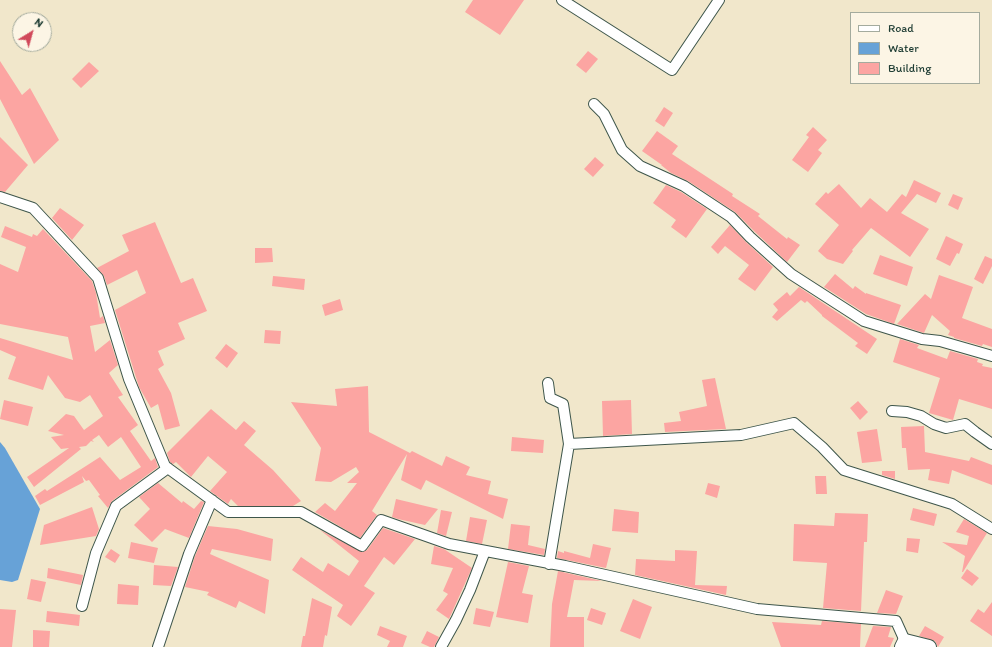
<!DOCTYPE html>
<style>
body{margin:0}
#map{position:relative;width:992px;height:647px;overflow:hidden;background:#f1e7cb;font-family:Itim,sans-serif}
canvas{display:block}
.legend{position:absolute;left:850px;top:12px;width:130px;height:72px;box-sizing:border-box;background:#fcf5e5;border:1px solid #a4ab9e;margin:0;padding:5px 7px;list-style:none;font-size:12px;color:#1f3d34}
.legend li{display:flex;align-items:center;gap:8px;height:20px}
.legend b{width:20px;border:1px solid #a4ab9e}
.north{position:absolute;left:12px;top:12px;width:40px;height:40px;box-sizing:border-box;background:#fcf5e5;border:1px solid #a4ab9e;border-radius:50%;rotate:37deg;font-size:11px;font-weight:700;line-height:16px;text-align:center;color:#1f3d34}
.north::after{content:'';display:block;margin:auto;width:14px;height:18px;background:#d1495b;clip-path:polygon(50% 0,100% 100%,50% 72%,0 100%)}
</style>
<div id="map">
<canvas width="992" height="647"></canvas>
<ul class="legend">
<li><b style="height:5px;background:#fff"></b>Road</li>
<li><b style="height:11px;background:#67a2d7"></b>Water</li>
<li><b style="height:11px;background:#fca5a2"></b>Building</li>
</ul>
<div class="north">N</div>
</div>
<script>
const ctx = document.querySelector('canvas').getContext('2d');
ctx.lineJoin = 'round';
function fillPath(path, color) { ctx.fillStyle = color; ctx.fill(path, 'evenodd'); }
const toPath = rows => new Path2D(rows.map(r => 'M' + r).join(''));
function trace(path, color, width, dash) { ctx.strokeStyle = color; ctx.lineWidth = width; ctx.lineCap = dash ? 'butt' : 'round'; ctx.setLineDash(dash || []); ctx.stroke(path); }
fillPath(toPath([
 [0,442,5,448,40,509,18,580,12,582,0,580]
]), '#67a2d7');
fillPath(toPath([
 [473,0,524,0,500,35,465,12],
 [588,51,598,59,586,73,576,65],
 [0,61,22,95,30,88,59,140,34,164,0,99],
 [89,62,99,71,81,88,72,79],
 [664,107,673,113,664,127,655,121],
 [813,127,827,140,818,150,822,153,808,172,792,160,809,137,806,135],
 [657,131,678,146,672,154,733,194,732,196,760,214,758,216,787,239,788,237,800,245,787,262,755,232,735,212,688,181,671,173,661,165,662,165,642,151],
 [0,137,28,165,5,192,0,191],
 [595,157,604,165,593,177,584,169],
 [914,180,941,193,936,203,917,194,901,213,929,229,910,257,871,228,852,250,853,251,843,264,827,259,818,251,839,225,815,204,826,192,828,194,839,184,861,208,870,198,887,212,902,194,906,197],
 [666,185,681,192,707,209,686,238,671,227,676,220,653,203],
 [953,194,963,198,958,210,948,205],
 [60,208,84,225,72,240,52,218],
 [155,222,181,283,193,278,207,311,178,323,185,339,158,351,164,365,158,369,171,393,180,426,165,430,158,404,151,408,139,387,115,310,146,293,137,270,107,285,104,276,97,268,129,251,122,235],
 [730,225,746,242,773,267,755,291,738,279,749,265,725,246,718,254,711,247],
 [5,226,32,237,33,234,37,236,43,229,92,281,96,293,100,318,103,316,105,323,90,326,95,352,110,340,118,365,109,373,123,395,118,397,138,425,130,431,151,461,155,458,158,467,112,501,108,508,98,496,100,495,89,480,86,481,82,476,84,482,40,505,35,496,45,489,47,491,100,457,120,480,141,467,121,437,108,447,99,435,92,440,94,442,91,441,86,446,79,447,81,449,34,487,27,477,69,448,61,449,51,437,64,435,48,431,66,414,74,416,84,430,103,416,90,395,80,402,65,398,48,375,43,390,8,379,16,357,0,350,0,338,73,360,68,337,0,324,0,264,18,272,26,247,1,237],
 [946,236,963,244,959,254,957,253,950,266,936,259],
 [255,248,272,248,273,262,255,263],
 [880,255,913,267,907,286,873,274],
 [985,256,992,259,992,266,983,284,974,279],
 [835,274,853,289,855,286,866,294,866,293,901,305,894,324,866,314,824,287],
 [939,275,973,287,962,318,992,329,992,347,983,344,982,346,954,338,954,337,948,335,950,331,932,315,924,333,897,324,925,294,931,299],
 [273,276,305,279,304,290,272,286],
 [799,287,877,339,867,354,855,346,858,343,822,316,822,315,807,301,805,303,801,300,777,321,772,317,778,310,773,304,787,292,790,296],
 [340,299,343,310,325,316,322,305],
 [265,330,281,331,280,344,264,343],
 [900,339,919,345,917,348,947,359,950,351,978,359,977,362,983,364,982,366,992,368,992,409,959,399,953,420,929,413,940,378,893,362],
 [226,344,238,353,227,368,215,358],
 [715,378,726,429,665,432,664,423,681,421,679,412,707,406,702,380],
 [368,386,369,432,410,453,412,451,442,466,446,456,470,467,466,475,491,481,488,494,508,499,503,519,426,480,421,490,401,480,407,454,372,511,377,515,360,538,315,512,325,503,335,511,357,483,347,483,359,472,356,467,331,482,315,481,321,448,291,402,337,406,335,389],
 [4,400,33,407,28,426,0,419],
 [631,400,632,434,603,436,602,401],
 [858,401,868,412,860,420,850,408],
 [211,409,236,430,244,421,256,431,244,445,273,470,301,501,293,506,238,506,231,499,228,504,210,491,227,472,208,456,191,477,176,462,173,464,170,462,167,453],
 [924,426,925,452,969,461,971,457,992,465,992,485,952,470,949,484,928,480,930,469,908,470,906,448,902,448,901,427],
 [877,429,882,461,862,463,857,432],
 [512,437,544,440,543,453,511,451],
 [882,471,895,471,895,479,882,475],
 [815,476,826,476,827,494,816,494],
 [158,483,182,503,183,501,194,509,201,501,204,502,189,538,165,529,152,542,134,525,150,509,139,497],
 [708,483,720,486,717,498,705,494],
 [396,499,438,509,425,525,398,519,392,517],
 [92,507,99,529,96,536,40,545,44,525],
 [913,508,937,514,934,526,910,520],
 [614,509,639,512,638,533,612,531],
 [441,510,452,512,446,536,437,533],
 [835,513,868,514,867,542,864,542,861,611,823,608,827,563,793,561,794,524,834,526],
 [470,517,487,520,482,544,466,541],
 [964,519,987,533,963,572,962,572,965,556,942,542,967,545,969,536,956,532],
 [511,524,530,526,528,545,545,549,544,555,508,549],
 [208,526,237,529,273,539,271,561,212,549,210,554,269,580,265,614,239,601,236,608,207,595,209,592,185,587,195,556],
 [383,528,415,539,394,565,384,557,364,586,375,593,351,626,337,616,343,605,292,570,301,557,323,572,328,563,349,576,359,561,320,530,362,552,367,550],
 [907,538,920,539,918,553,906,551],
 [131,542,158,548,154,563,128,558],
 [593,544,611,548,606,568,557,558,558,551,564,553,564,551,590,558],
 [434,546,444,549,472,568,449,619,436,610,448,594,443,591,453,568,431,564],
 [111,549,120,555,115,563,105,557],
 [675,550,697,551,695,585,727,586,726,595,635,575,636,559,675,561],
 [508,562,529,566,522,593,533,595,528,623,496,617],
 [154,565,178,567,171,586,153,585],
 [48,568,83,575,81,585,47,578],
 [967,569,979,578,972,586,961,578],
 [558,571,602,581,574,580,567,617,584,617,584,647,550,647,552,604],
 [31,579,46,582,41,602,27,599],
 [118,584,139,586,138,605,117,604],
 [886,590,903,596,896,614,877,613],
 [312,598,332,607,327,636,325,635,323,647,301,647,303,636,305,636],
 [633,599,652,607,640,639,620,631],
 [992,602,992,636,970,621,978,609,984,613],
 [476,608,494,612,490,627,473,624],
 [591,608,606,613,602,625,587,620],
 [0,609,16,610,12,647,0,647],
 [47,611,80,615,79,626,46,622],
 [822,621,861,624,860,647,781,647,772,622,821,625],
 [380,626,407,636,403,647,387,647,390,641,377,635],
 [873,626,891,627,888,637,894,638,890,647,865,647],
 [925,626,944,637,938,647,935,641,919,636],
 [33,630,50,631,49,647,33,647],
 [427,631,439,637,434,647,430,647,421,643]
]), '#fca5a2');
const street = toPath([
 [562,0,672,70,719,0],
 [594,104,604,114,622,150,640,166,684,186,731,217,750,237,791,274,864,321,922,339,940,341,992,356],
 [0,197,33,208,98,278,129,379,165,466,228,512,301,512,362,546,381,520,449,544,565,566,757,609,896,621,905,641],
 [548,383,550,398,563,404,569,444,549,564],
 [892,411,907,412,921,416,934,424,946,428,965,424,975,432,992,444],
 [569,444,741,435,794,423,822,447,844,470,952,504,992,529],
 [82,606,96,553,116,506,168,468],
 [158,647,189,554,212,500],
 [441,647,456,620,470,590,485,551]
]);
const secondary = toPath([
 [902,647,905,641,929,647]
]);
trace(street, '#3e564b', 12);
trace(secondary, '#3e564b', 16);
trace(street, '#fff', 10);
trace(secondary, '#fff', 14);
</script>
